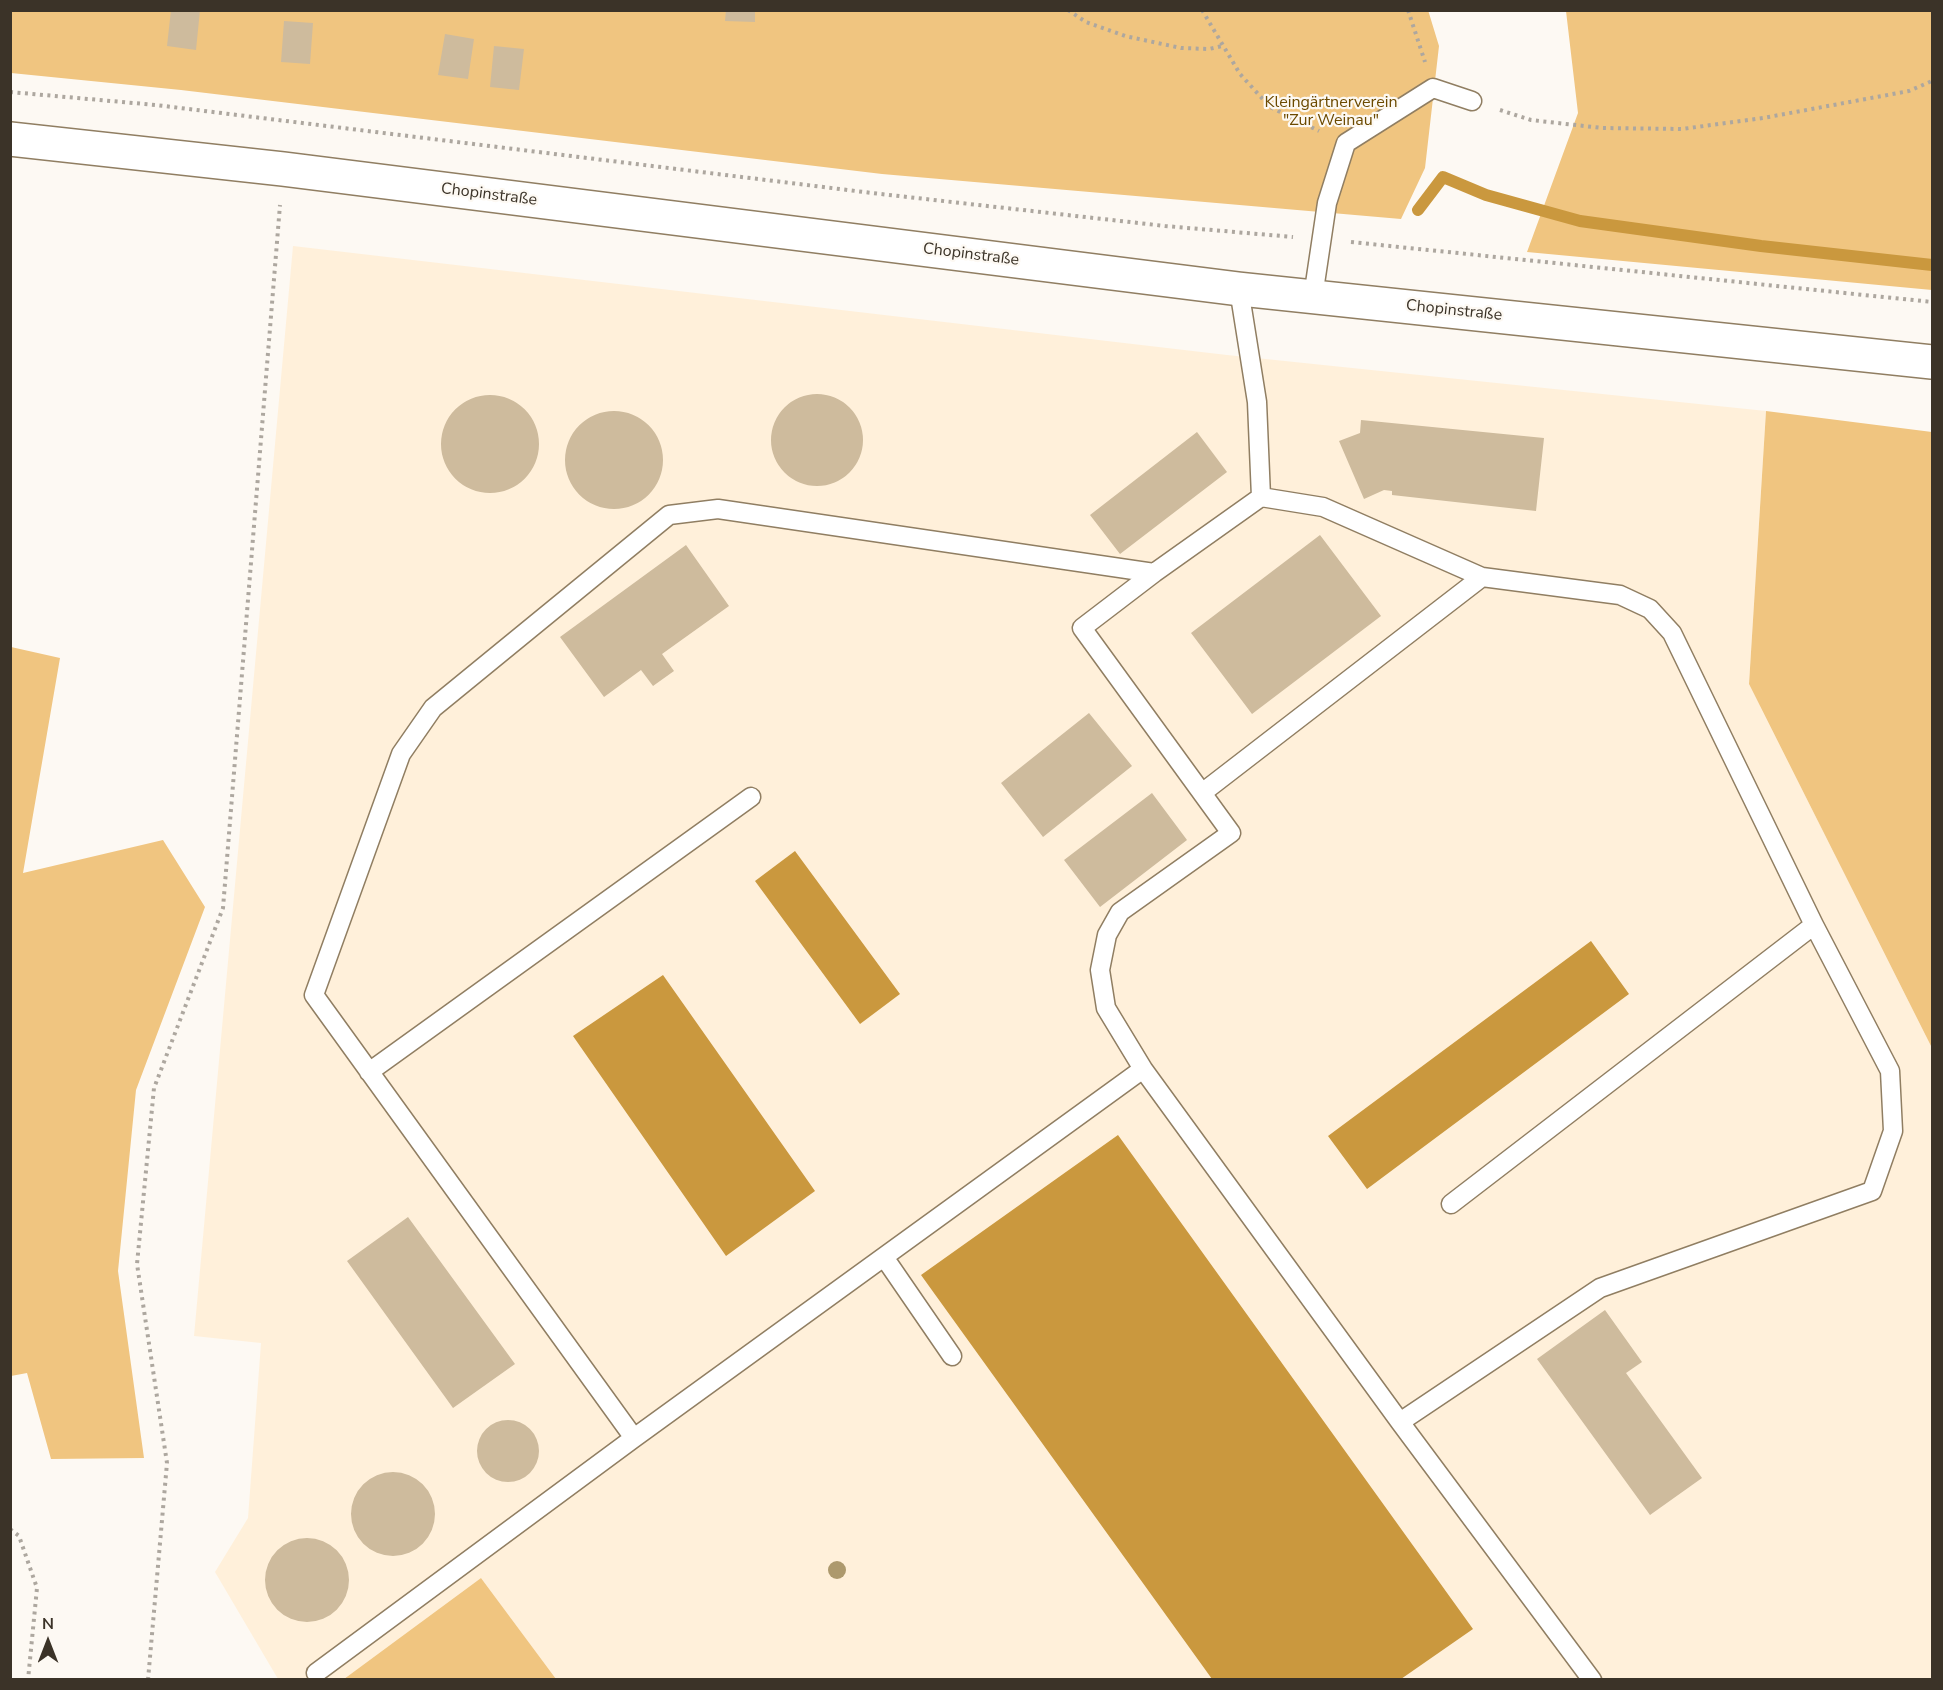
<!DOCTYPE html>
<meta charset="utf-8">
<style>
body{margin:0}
#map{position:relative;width:1943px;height:1690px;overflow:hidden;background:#fdf9f3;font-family:"Nunito Sans",sans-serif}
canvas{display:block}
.frame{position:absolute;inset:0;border:12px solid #3b3328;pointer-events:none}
.north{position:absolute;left:18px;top:1612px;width:60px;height:60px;-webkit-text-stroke:4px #fdf9f3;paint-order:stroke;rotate:0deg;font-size:16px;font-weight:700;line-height:24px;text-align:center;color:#3b3328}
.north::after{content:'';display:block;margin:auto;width:21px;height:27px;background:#3b3328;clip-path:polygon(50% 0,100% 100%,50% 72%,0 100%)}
</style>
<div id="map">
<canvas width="1943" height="1690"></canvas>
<div class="frame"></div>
<div class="north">N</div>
</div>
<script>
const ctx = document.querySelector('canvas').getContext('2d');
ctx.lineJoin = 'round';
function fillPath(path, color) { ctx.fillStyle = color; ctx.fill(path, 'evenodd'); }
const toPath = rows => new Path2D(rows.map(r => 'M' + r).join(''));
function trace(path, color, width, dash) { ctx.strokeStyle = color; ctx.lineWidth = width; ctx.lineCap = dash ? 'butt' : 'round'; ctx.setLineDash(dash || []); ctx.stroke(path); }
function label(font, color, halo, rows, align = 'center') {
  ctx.font = font + ' "Nunito Sans",sans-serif'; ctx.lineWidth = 4.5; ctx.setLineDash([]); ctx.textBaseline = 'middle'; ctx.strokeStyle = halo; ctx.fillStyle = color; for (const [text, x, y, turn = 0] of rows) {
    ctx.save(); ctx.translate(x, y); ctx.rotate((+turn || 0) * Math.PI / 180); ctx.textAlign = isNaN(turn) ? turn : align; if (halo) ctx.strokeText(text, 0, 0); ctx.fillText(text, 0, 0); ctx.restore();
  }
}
fillPath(toPath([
 [293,246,1227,355,1766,411,1749,684,1932,1048,1932,1679,556,1679,481,1578,344,1679,278,1679,215,1572,248,1518,261,1343,194,1336]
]), '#fff0da');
fillPath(toPath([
 [1428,10,1439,46,1425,168,1401,219,882,174,181,90,11,73,10,11],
 [1566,11,1932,11,1932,290,1527,252,1578,113],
 [1766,411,1932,432,1932,1048,1749,684],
 [11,647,60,658,23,873,163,840,205,907,136,1090,118,1271,144,1458,51,1459,27,1373,11,1376],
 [481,1578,556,1679,344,1679]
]), '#f0c580');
fillPath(toPath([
 [795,851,900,994,860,1024,755,881],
 [1591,941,1629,994,1367,1189,1328,1136],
 [663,975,815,1191,726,1256,573,1036],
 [1118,1135,1473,1629,1401,1679,1212,1679,921,1275]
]), '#ca983e');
trace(toPath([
 [1418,210,1443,177,1486,195,1580,221,1761,246,1932,265]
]), '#ca983e', 12);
fillPath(toPath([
 [171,10,200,10,196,50,167,46],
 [726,10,755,10,755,22,725,21],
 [284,21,313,23,310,64,281,62],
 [445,34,474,39,468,79,438,75],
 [494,46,524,49,519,90,490,87],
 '771 440a46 46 0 1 1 92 0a46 46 0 1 1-92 0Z',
 '441 444a49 49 0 1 1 98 0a49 49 0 1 1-98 0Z',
 '565 460a49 49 0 1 1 98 0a49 49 0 1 1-98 0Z',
 [1361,420,1544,438,1536,511,1392,495,1392,491,1384,490,1364,499,1339,441,1360,433],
 [1197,432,1227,472,1120,554,1090,515],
 [1320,535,1381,616,1252,714,1191,633],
 [686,545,729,606,662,654,674,671,653,686,641,670,604,697,560,637],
 [1089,713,1132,766,1043,837,1001,783],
 [1152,793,1187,840,1100,907,1064,860],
 [408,1217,515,1364,453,1408,347,1261],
 [1605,1310,1642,1362,1626,1373,1702,1478,1650,1515,1537,1359],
 '477 1451a31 31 0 1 1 62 0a31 31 0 1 1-62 0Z',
 '351 1514a42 42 0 1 1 84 0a42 42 0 1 1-84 0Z',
 '265 1580a42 42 0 1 1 84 0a42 42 0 1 1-84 0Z'
]), '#cebb9d');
const service = toPath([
 [1313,297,1327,203,1346,143,1433,88,1472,101],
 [1261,497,1323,507,1482,577,1620,595,1650,609,1672,633,1814,925],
 [1202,793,1482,577],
 [1143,1069,1400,1422,1592,1680],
 [369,1072,751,797],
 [884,1257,952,1356],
 [1400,1422,1600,1288,1872,1191,1893,1131,1890,1071,1814,925,1451,1204],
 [634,1438,314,995,401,754,433,708,669,515,718,509,1154,573,1261,497,1257,402,1239,289],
 [316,1673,634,1438,1143,1069,1106,1008,1100,970,1107,935,1120,912,1231,833,1082,628,1154,573]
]);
const secondary = toPath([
 [10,139,283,169,1239,289,1932,362]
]);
trace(service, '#907e62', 21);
trace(secondary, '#907e62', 36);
trace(toPath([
 [1068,10,1086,22,1125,36,1181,48,1209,49,1222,46],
 [1202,10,1240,74,1270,107,1319,131],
 [1408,10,1425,62],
 [10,92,156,105,872,193,1165,226,1293,237],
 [1500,110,1531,120,1602,128,1682,129,1763,118,1909,91,1932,81],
 [1351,242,1932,302],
 [10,1529,19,1536,37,1588,28,1680],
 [148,1680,167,1463,137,1264,154,1088,223,908,280,205]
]), '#ada79f', 4, [3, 4.5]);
trace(service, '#fff', 18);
trace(secondary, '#fff', 33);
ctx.fillStyle = '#ad996d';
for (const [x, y] of [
 [837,1570]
]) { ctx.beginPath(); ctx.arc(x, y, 9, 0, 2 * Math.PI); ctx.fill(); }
label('16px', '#6c4a00', '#fdf9f3', [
 ["Kleingärtnerverein",1331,103],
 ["\"Zur Weinau\"",1331,121]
]);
label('16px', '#3b3328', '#fdf9f3', [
 ["Chopinstraße",489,195,7],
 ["Chopinstraße",971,255,7],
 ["Chopinstraße",1454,311,6]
]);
</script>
